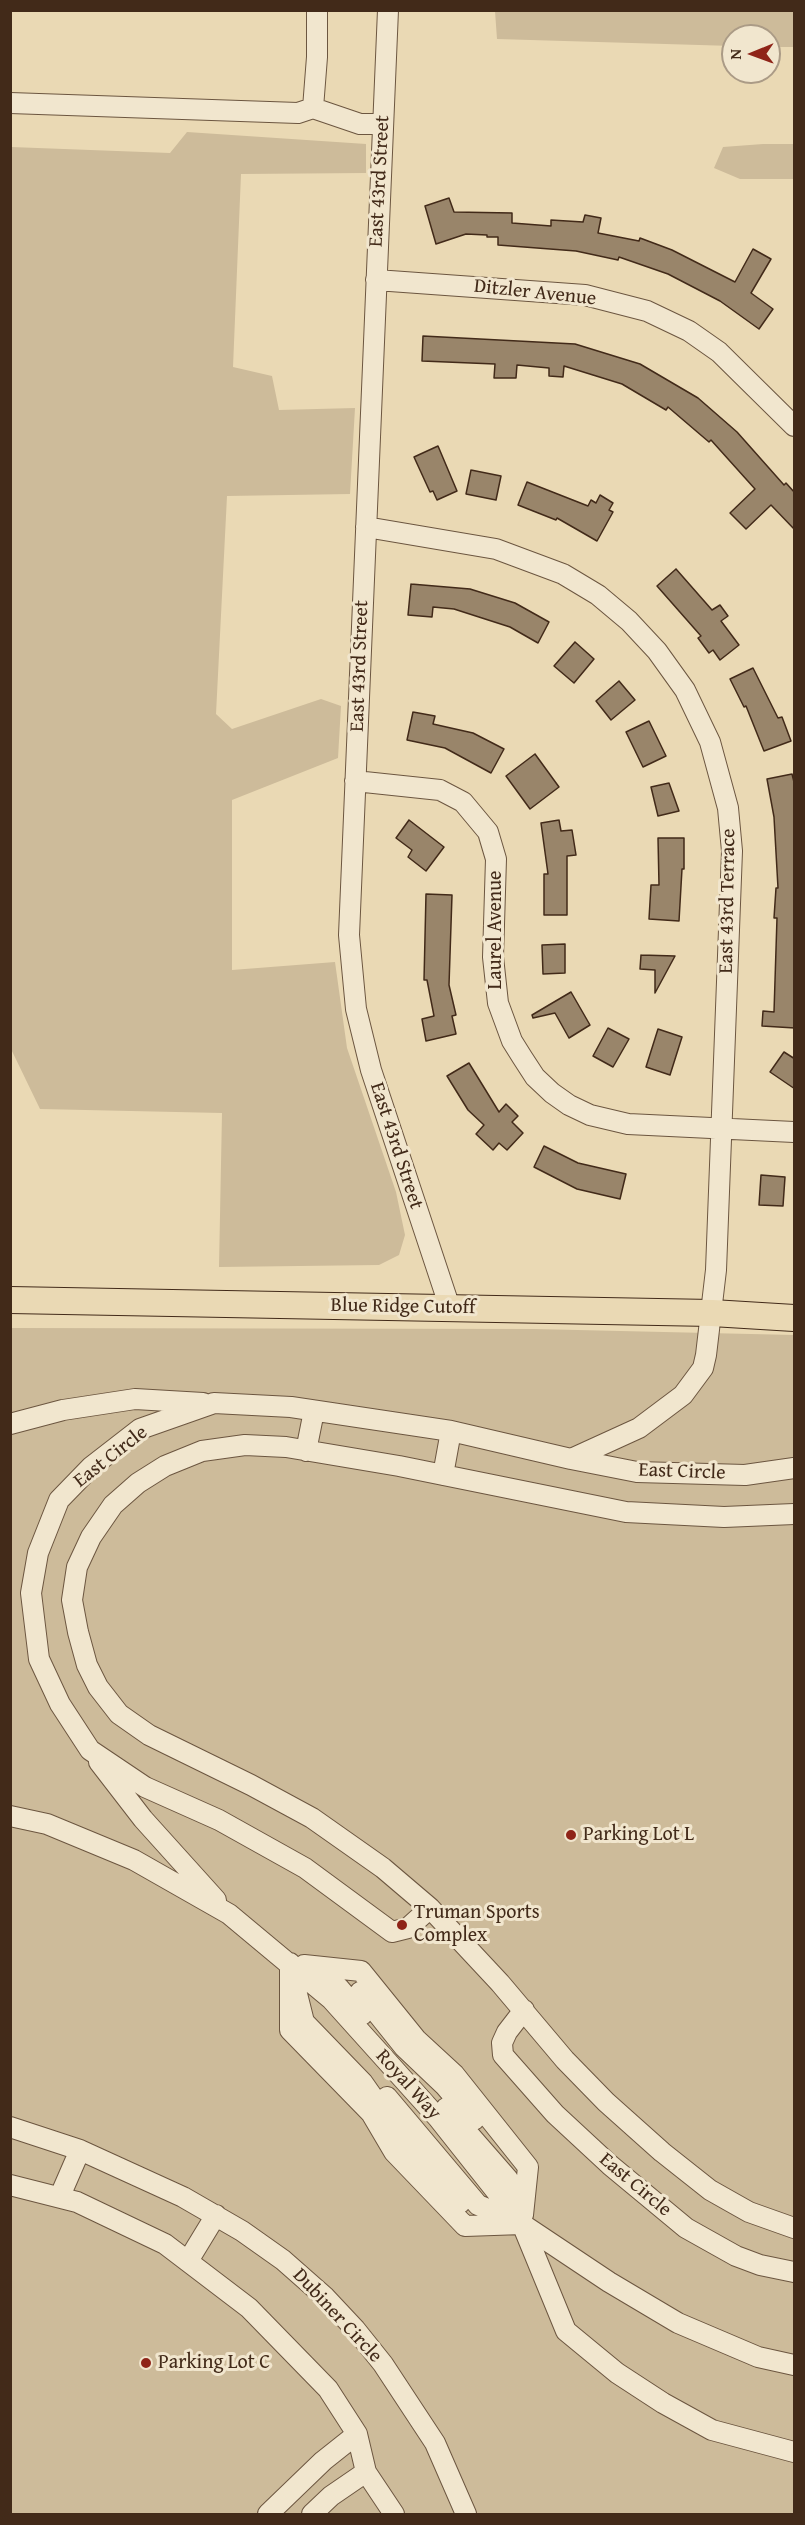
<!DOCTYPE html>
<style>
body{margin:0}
#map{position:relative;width:805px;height:2525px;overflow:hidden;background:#ead9b4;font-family:"Gentium Book Plus",serif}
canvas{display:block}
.frame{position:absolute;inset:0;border:12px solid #422a19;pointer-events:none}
.north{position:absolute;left:721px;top:24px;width:60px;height:60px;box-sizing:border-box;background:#f1e6ce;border:2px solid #ab9b86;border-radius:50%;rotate:269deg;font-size:16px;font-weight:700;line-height:24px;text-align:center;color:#422a19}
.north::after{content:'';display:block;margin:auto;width:21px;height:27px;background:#8f2418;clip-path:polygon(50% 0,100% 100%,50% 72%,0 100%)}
</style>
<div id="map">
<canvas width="805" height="2525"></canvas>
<div class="frame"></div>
<div class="north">N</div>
</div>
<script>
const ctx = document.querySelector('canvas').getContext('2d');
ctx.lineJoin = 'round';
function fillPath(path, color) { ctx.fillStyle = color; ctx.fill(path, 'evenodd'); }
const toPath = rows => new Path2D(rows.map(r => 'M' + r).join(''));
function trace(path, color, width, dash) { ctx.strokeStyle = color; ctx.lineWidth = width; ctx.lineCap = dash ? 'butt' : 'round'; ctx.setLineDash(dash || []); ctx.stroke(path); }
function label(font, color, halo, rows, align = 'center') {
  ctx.font = font + ' "Gentium Book Plus",serif'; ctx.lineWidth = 6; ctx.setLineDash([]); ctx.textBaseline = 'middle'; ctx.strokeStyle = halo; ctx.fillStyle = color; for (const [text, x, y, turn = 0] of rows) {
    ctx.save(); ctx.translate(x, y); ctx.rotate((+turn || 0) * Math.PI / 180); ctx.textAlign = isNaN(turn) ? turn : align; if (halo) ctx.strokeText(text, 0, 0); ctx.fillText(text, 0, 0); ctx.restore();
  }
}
fillPath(toPath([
 [495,11,794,11,794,47,769,47,769,36,733,36,733,46,497,39],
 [187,132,366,144,366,173,241,174,233,367,272,376,279,410,355,408,350,494,227,496,216,714,232,729,321,699,341,706,338,758,232,800,232,970,335,962,347,1048,396,1192,405,1235,399,1255,379,1265,219,1267,222,1113,40,1109,11,1049,11,147,170,153],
 [763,144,794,144,794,179,740,179,714,168,723,147],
 [11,1328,534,1329,794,1335,794,2514,11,2514]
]), '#cdbb9a');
const building = toPath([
 [449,198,454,212,512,213,512,223,551,226,551,220,583,222,585,215,601,218,598,233,639,241,640,238,672,250,735,282,753,249,771,259,751,293,773,309,759,329,720,301,668,274,619,257,618,260,576,251,498,245,498,237,487,237,487,235,466,234,436,244,425,206,449,198],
 [423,336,575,344,640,364,698,398,737,432,784,485,786,483,795,493,795,530,771,505,746,529,730,513,755,489,711,440,709,442,668,407,666,410,622,384,564,366,563,377,549,376,549,368,517,365,516,378,494,378,495,364,422,361,423,336],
 [438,446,457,491,437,500,433,491,430,492,414,457,438,446],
 [471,470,501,476,496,500,466,494,471,470],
 [527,482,588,506,591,500,596,503,600,495,613,503,609,510,613,512,597,541,557,518,556,520,518,505,527,482],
 [676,569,712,610,720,605,728,616,721,621,739,645,720,660,713,650,709,653,698,638,701,636,657,586,676,569],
 [411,584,470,589,515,603,549,622,538,643,510,627,454,609,433,607,432,617,408,615,411,584],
 [575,642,594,659,574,683,554,666,575,642],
 [753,668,778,718,782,717,791,741,764,751,746,706,744,707,730,679,753,668],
 [619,681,635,700,611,720,596,701,619,681],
 [413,712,435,716,433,724,473,733,504,749,491,773,445,748,407,740,413,712],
 [649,721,666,756,643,767,626,732,649,721],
 [535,754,559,787,530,809,506,776,535,754],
 [792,774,795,786,795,1028,762,1026,763,1011,774,1012,777,918,774,918,776,888,778,888,774,817,767,779,792,774],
 [669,783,679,811,658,816,651,787,669,783],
 [409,820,444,847,426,871,408,857,412,850,396,838,409,820],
 [559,820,561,831,572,830,576,855,567,856,567,915,544,915,544,874,548,874,541,823,559,820],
 [658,838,684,838,684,869,682,869,679,921,649,919,651,885,659,885,658,838],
 [426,894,452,895,449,985,456,1015,452,1016,456,1034,426,1041,422,1019,434,1016,427,980,424,980,426,894],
 [565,944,565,973,543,974,542,945,565,944],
 [641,955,675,956,655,993,655,970,640,969,641,955],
 [571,992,590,1025,569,1038,555,1013,533,1018,532,1015,571,992],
 [608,1028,629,1039,613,1067,593,1056,608,1028],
 [658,1029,682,1037,670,1075,646,1067,658,1029],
 [784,1052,795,1059,795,1089,770,1072,784,1052],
 [469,1063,499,1112,506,1104,518,1116,512,1122,523,1133,507,1150,499,1143,493,1150,476,1134,484,1125,468,1110,447,1076,469,1063],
 [544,1146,578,1163,626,1174,620,1199,577,1189,534,1167,544,1146],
 [761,1175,785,1177,783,1206,759,1205,761,1175]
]);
fillPath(building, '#99856a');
trace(building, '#422a19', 1.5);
const minor = toPath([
 [388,10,349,935,356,1009,371,1070,450,1308],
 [10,103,298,113,313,108,360,124,383,124],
 [313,108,317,57,317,10],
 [376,280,585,295,647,311,689,331,719,352,794,426],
 [366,527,496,549,563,574,598,595,629,621,657,651,685,690,710,742,728,808,732,851,716,1270,706,1355,703,1368,683,1395,639,1428,571,1459],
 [355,781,440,790,463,802,488,832,496,859,493,957,498,1003,512,1041,522,1057,535,1077,552,1093,569,1105,590,1115,628,1124,794,1132],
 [10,1424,63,1410,135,1399,203,1403],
 [306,1451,314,1411],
 [443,1475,451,1431],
 [794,1514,724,1517,626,1512,399,1466,286,1447,245,1445,202,1451,165,1466,138,1483,113,1505,91,1537,77,1567,72,1600,78,1632,87,1665,98,1687,119,1714,149,1735,251,1785,312,1818,383,1868,430,1908,500,1983,565,2060,606,2102,662,2152,710,2190,733,2203,749,2212,794,2228],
 [99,1762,143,1819,216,1900],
 [10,1816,47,1824,134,1860,229,1914,331,1999,438,2118,522,2224,609,2282,678,2323,758,2357,794,2365],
 [430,1908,408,1928,392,1932,305,1868,219,1820,145,1787,90,1750,60,1704,39,1659,31,1593,38,1553,59,1500,91,1467,140,1429,214,1403,291,1407,451,1431,571,1459,637,1472,745,1475,794,1468],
 [290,1963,290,2030,371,2113,394,2152,465,2226,522,2224],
 [304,1965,361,1971,416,2039,454,2074,528,2167,523,2215],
 [314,1976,339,1988,362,2015],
 [360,1992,404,2047,445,2086,474,2120],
 [297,1994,304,2022,363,2083,396,2130,460,2203],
 [524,2010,507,2032,502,2043,503,2055,555,2114,610,2165,686,2228,736,2256,760,2265,794,2272],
 [387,2097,478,2205,517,2221],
 [446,2108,508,2179,522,2224,566,2331,617,2373,663,2403,712,2430,794,2452],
 [10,2127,80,2150,183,2197,242,2231,283,2260,325,2297,355,2329,383,2364,435,2443,466,2514],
 [10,2185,77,2202,165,2244,249,2308,328,2389,357,2434,366,2472,394,2514],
 [60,2196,80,2150],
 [188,2261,216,2215],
 [268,2514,323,2461,357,2434],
 [312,2514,331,2496,366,2472]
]);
const major = toPath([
 [10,1300,712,1313,794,1318]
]);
trace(minor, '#6c5640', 22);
trace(major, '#422a19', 28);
trace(minor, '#f1e6ce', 20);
trace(major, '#ead9b4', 26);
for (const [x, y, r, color] of [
 [571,1835,6,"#8f2418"],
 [402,1925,6,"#8f2418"],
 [146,2363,6,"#8f2418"]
]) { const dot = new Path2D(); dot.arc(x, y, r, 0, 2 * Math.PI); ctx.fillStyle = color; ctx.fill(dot); trace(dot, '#f1e6ce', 2); }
label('20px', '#422a19', '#f1e6ce', [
 ["East 43rd Street",380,181,-87],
 ["Ditzler Avenue",535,293,6],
 ["East 43rd Street",360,666,-88],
 ["East 43rd Terrace",728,901,-89],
 ["Laurel Avenue",496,930,-90],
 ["East 43rd Street",396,1146,72],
 ["Blue Ridge Cutoff",403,1307,1],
 ["East Circle",111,1457,-38],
 ["East Circle",682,1472,2],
 ["Royal Way",408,2085,48],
 ["East Circle",635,2185,40],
 ["Dubiner Circle",337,2316,47]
]);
label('20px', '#422a19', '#f1e6ce', [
 ["Parking Lot L",583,1835],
 ["Truman Sports",414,1913],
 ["Complex",414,1936],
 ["Parking Lot C",158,2363]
], 'left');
</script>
